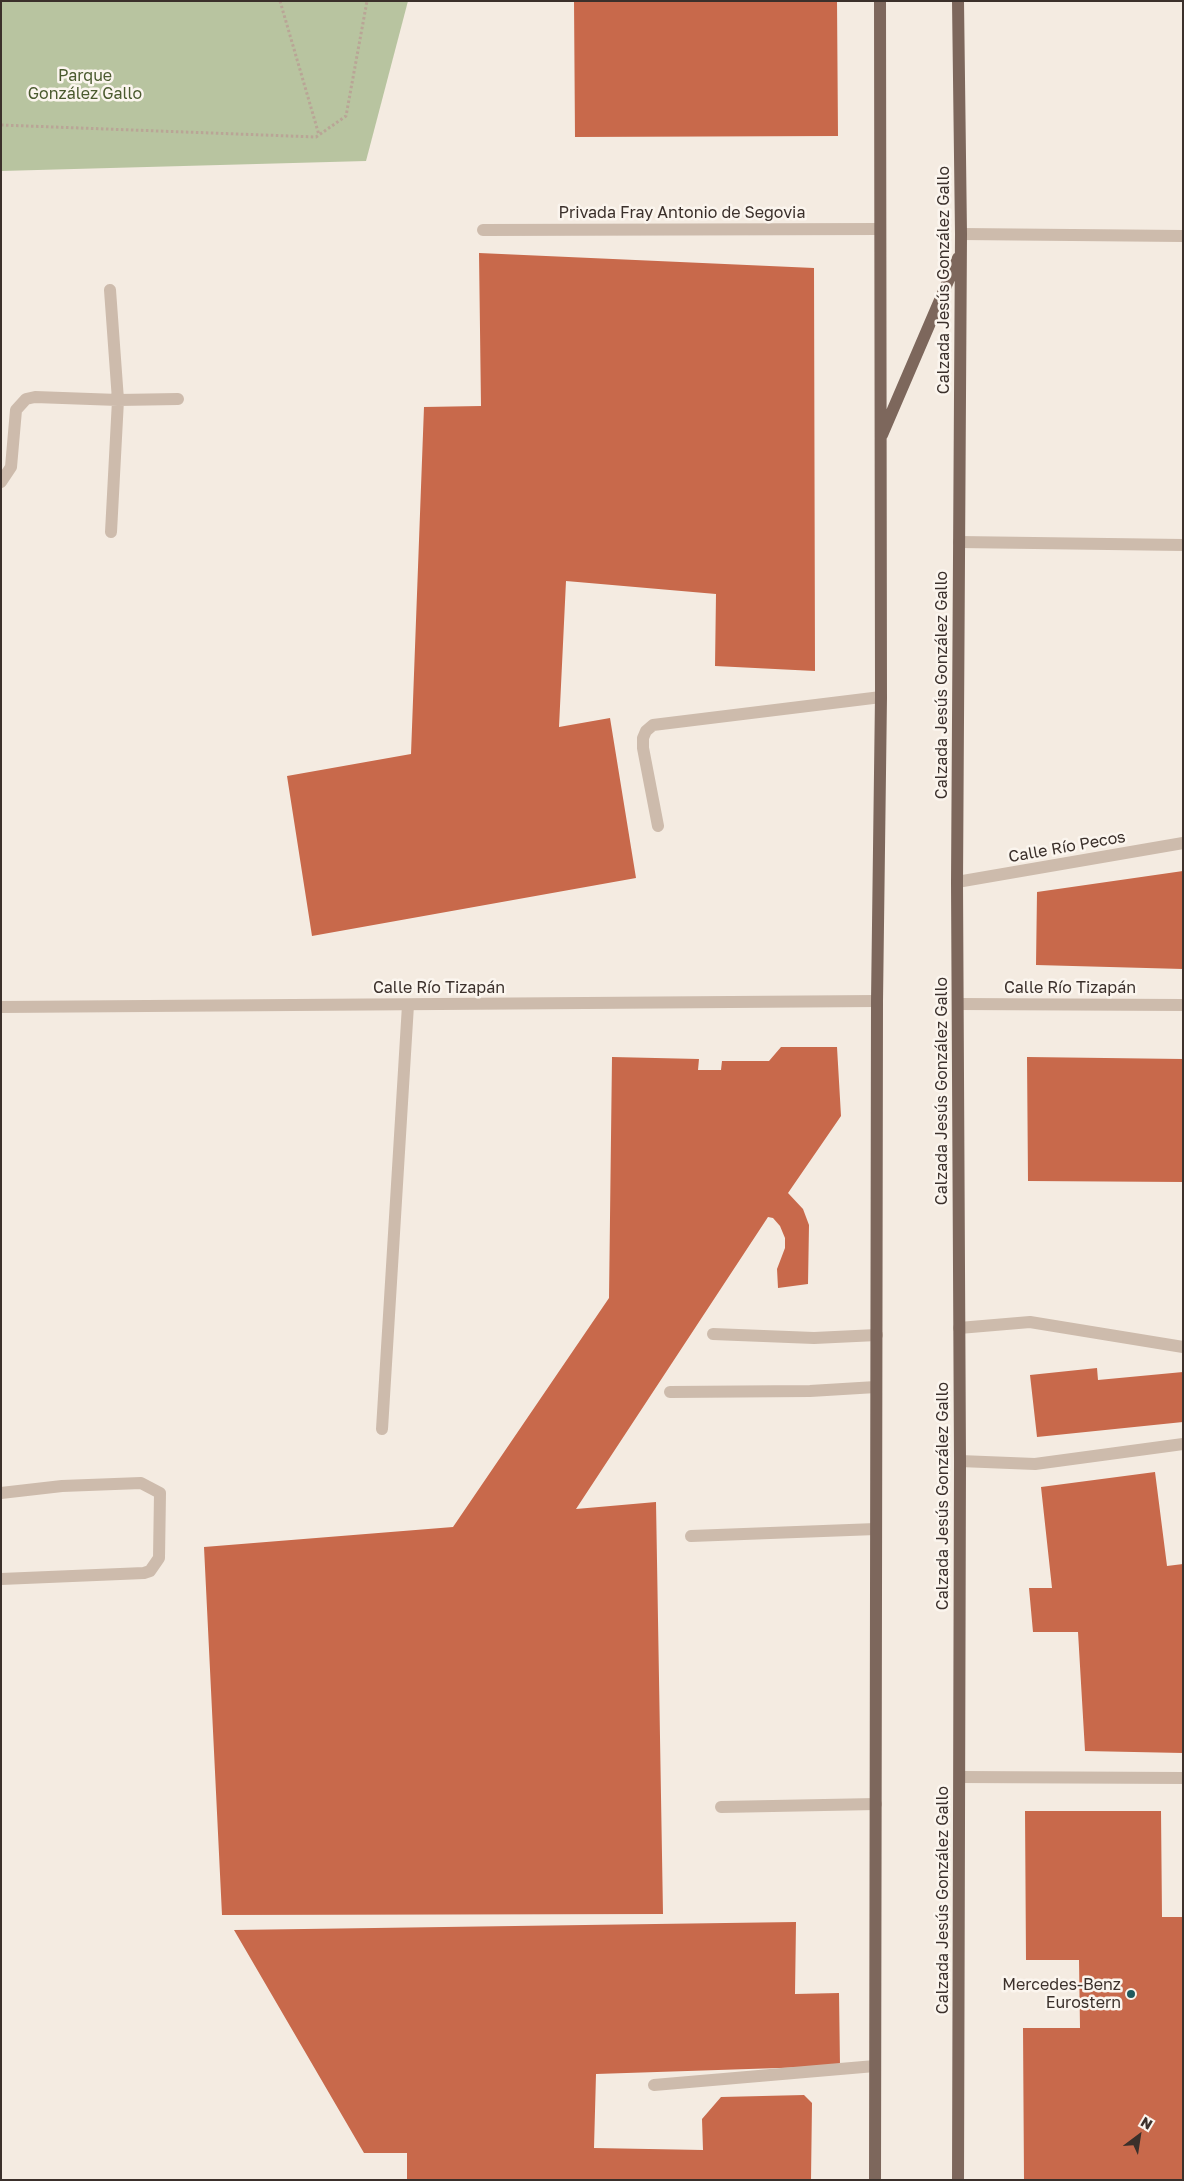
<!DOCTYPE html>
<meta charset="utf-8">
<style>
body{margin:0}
#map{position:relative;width:1184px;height:2181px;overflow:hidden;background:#f4ebe1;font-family:"Golos Text",sans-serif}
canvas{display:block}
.frame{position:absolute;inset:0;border:2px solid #3b302b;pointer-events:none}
.north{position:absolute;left:1114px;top:2111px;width:50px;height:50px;-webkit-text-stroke:4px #fbf5ee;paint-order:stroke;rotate:31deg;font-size:14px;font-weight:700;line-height:20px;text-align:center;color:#3b302b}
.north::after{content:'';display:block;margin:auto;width:18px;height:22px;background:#3b302b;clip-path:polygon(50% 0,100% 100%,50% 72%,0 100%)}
</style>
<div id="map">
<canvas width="1184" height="2181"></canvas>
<div class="frame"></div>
<div class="north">N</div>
</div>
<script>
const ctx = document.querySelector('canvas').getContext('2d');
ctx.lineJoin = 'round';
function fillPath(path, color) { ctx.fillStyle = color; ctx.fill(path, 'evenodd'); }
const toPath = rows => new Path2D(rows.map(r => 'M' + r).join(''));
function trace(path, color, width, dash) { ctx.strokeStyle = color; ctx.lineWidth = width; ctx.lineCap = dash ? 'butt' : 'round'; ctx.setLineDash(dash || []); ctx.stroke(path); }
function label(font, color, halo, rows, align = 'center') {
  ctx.font = font + ' "Golos Text",sans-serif'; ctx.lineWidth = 5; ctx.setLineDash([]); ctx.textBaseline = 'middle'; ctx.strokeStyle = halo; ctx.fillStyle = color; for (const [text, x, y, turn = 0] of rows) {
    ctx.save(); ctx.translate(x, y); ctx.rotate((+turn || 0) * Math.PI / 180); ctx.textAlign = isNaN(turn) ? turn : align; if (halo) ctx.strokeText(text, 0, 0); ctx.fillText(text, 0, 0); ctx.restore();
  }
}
fillPath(toPath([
 [1,1,408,1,366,161,1,171]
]), '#b8c4a0');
fillPath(toPath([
 [574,1,837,1,838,136,575,137],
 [479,253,814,268,815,671,715,666,716,594,566,581,559,727,610,718,636,878,312,936,287,776,411,754,424,407,481,406],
 [1183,871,1183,969,1036,965,1037,892],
 [781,1047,837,1047,841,1116,788,1193,803,1209,809,1225,808,1284,778,1288,777,1269,785,1248,785,1238,780,1226,773,1218,768,1217,576,1509,656,1502,663,1914,222,1915,204,1547,453,1527,609,1298,612,1057,699,1059,698,1070,721,1070,722,1061,769,1061],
 [1027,1057,1183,1059,1183,1182,1028,1181],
 [1097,1368,1098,1380,1183,1372,1183,1422,1037,1437,1030,1375],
 [1155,1472,1167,1566,1183,1564,1183,1753,1085,1751,1078,1632,1033,1632,1029,1588,1052,1588,1041,1487],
 [1025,1811,1161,1811,1162,1917,1183,1917,1183,2180,1024,2180,1023,2028,1080,2028,1079,1960,1026,1960],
 [796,1922,795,1994,839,1993,840,2066,596,2074,594,2148,703,2150,702,2119,721,2097,804,2095,812,2103,811,2180,407,2180,407,2153,364,2153,234,1930]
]), '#c8694b');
trace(toPath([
 [280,1,319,135],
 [1,125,316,137,346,116,367,1]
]), '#b9a596', 3, [2.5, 2.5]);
trace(toPath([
 [483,230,880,229],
 [110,290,118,400,111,532],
 [1,482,11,467,16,410,26,399,35,397,118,400,178,399],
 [959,542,1183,545],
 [658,826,643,748,643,738,646,731,653,725,881,697],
 [959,1328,1030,1322,1183,1347],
 [713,1334,814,1338,877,1335],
 [670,1392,810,1391,876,1387],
 [382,1429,408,1005],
 [960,1461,1035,1464,1183,1444],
 [1,1493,62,1486,141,1483,160,1493,159,1558,150,1571,144,1573,1,1579],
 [691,1536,876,1529],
 [721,1807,876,1804],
 [654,2085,875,2066]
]), '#cdbbac', 12);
trace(toPath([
 [961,234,1183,236],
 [957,882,1183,843],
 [958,1004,1183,1005],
 [1,1007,877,1001],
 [960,1777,1183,1778]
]), '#cdbbac', 12);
trace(toPath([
 [882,435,958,258],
 [875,2180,877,1001,881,697,880,1],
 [958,2180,960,1461,957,882,961,234,958,1]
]), '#7d675c', 12);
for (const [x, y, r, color] of [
 [1131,1994,5,"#1f5a5e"]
]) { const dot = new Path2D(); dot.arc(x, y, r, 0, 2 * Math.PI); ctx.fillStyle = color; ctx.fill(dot); trace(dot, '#fbf5ee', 2); }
label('16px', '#4a5a2e', '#fbf5ee', [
 ["Parque",85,76],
 ["González Gallo",85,94]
]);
label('16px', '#3b302b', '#fbf5ee', [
 ["Privada Fray Antonio de Segovia",682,213],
 ["Calzada Jesús González Gallo",944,280,-90],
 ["Calzada Jesús González Gallo",942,685,-90],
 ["Calle Río Pecos",1067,847,-10],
 ["Calle Río Tizapán",439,988],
 ["Calle Río Tizapán",1070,988],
 ["Calzada Jesús González Gallo",942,1091,-90],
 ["Calzada Jesús González Gallo",943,1496,-90],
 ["Calzada Jesús González Gallo",943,1900,-90]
]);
label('16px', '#3b302b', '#fbf5ee', [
 ["Mercedes-Benz",1121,1985],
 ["Eurostern",1121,2003]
], 'right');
</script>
